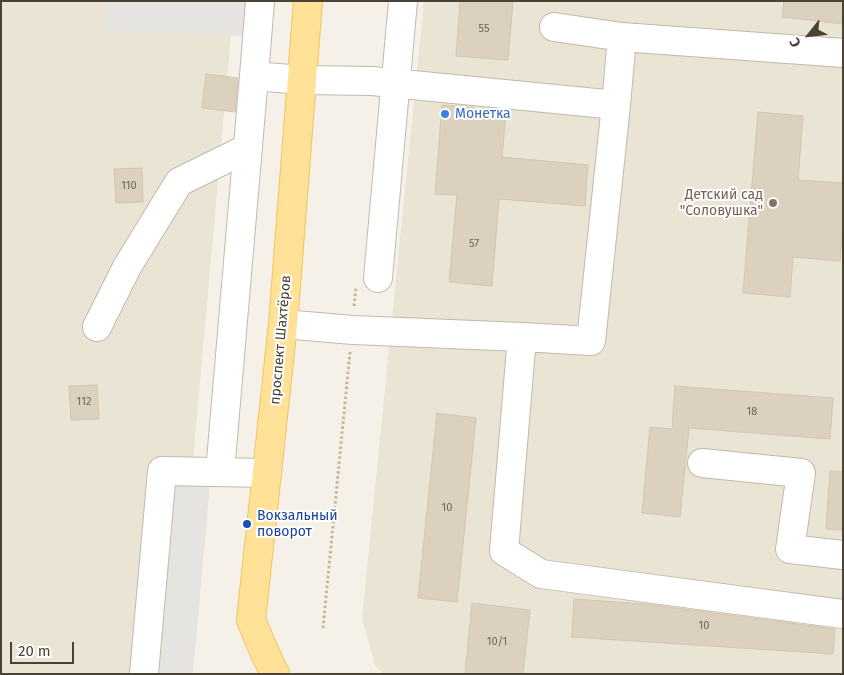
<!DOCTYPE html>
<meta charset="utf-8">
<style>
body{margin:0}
#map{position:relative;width:844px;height:675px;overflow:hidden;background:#f6f1e8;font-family:"Fira Sans",sans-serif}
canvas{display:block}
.frame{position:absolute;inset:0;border:2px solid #4a4235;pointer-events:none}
.north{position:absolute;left:784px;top:10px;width:50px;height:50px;-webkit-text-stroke:4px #fff;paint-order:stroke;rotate:241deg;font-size:14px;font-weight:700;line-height:20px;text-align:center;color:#4a4235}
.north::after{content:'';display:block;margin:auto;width:18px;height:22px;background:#4a4235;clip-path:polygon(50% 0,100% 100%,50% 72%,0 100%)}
.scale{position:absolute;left:10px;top:642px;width:64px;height:22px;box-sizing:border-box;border:2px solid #4a4235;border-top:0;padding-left:6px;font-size:15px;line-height:18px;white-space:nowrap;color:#4a4235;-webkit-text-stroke:4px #fff;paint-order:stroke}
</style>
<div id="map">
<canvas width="844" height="675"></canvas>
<div class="frame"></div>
<div class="north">С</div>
<div class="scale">20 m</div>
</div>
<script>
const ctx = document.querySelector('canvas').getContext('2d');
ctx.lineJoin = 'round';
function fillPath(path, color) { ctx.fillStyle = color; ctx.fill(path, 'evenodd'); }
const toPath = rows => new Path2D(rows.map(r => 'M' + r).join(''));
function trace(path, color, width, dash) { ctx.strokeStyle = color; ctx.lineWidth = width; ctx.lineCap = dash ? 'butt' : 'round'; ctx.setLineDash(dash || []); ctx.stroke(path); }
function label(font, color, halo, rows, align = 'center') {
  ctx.font = font + ' "Fira Sans",sans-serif'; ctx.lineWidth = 4; ctx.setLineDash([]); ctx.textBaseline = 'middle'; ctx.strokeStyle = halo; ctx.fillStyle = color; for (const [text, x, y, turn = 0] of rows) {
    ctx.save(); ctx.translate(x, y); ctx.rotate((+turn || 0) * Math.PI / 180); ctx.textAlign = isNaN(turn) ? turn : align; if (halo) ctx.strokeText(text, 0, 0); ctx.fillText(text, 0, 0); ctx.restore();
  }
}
fillPath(toPath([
 [1,1,234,1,174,674,1,674],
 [424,1,843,1,843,674,384,674,375,666,362,618]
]), '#eae4d5');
fillPath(toPath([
 [107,1,253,1,249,36,104,30],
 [171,483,210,484,193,674,155,674]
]), '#e6e4e0');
const building = toPath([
 [460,1,513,1,508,60,456,56,460,1],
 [784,1,843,1,843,24,782,17,784,1],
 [206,74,238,78,235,112,202,108,206,74],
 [442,105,506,111,502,157,588,165,585,206,499,199,492,286,449,282,457,195,435,194,442,105],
 [758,112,803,116,798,180,843,183,843,238,842,237,840,261,793,257,790,297,743,293,758,112],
 [142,168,143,202,116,203,114,169,142,168],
 [97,385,99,419,71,420,69,386,97,385],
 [675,386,833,398,830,439,689,428,680,517,642,513,650,427,672,429,675,386],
 [437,413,476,418,457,602,418,598,437,413],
 [830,471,843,472,843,530,826,529,830,471],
 [574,599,645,604,835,629,833,654,572,637,574,599],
 [472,603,530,610,523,674,465,674,472,603]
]);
fillPath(building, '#dcd0bf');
trace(building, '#d4c5ae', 1);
const minor = toPath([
 [554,27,622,37,616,105,591,341,522,337,504,551,541,574,843,614],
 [622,37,843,53],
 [254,76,302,80,372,81,616,105],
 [378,278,403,1],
 [283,324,353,330,522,337],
 [97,327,127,267,179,182,248,148],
 [702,463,801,473,790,549,843,555],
 [220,472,254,76,260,1],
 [144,674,162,471,267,473]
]);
const major = toPath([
 [275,674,264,651,251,620,283,324,308,1]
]);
trace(minor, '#c2b9a9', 30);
trace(major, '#f1c35b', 30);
trace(toPath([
 [354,306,356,287],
 [323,628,350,352]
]), '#c6b699', 3, [2.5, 2.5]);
trace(minor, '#fff', 28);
trace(major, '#ffe197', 28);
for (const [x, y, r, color] of [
 [445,114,5,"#3f7fe0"],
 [773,203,5,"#8d6e63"],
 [247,524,5,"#1a4fb4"]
]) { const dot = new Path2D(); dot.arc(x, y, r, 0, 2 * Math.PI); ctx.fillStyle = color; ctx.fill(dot); trace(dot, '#fff', 2); }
label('11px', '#6e6658', null, [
 ["55",484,29],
 ["110",129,186],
 ["57",474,244],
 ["112",84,402],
 ["18",752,412],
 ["10",447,508],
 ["10",704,626],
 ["10/1",497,642]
]);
label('14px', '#366cbe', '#fff', [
 ["Монетка",455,114]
], 'left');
label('14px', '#785e54', '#fff', [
 ["Детский сад",763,195],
 ["\"Соловушка\"",763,211]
], 'right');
label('14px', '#4a4235', '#fff', [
 ["проспект Шахтёров",281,340,-85]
]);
label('14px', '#164399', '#fff', [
 ["Вокзальный",257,516],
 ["поворот",257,532]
], 'left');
</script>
